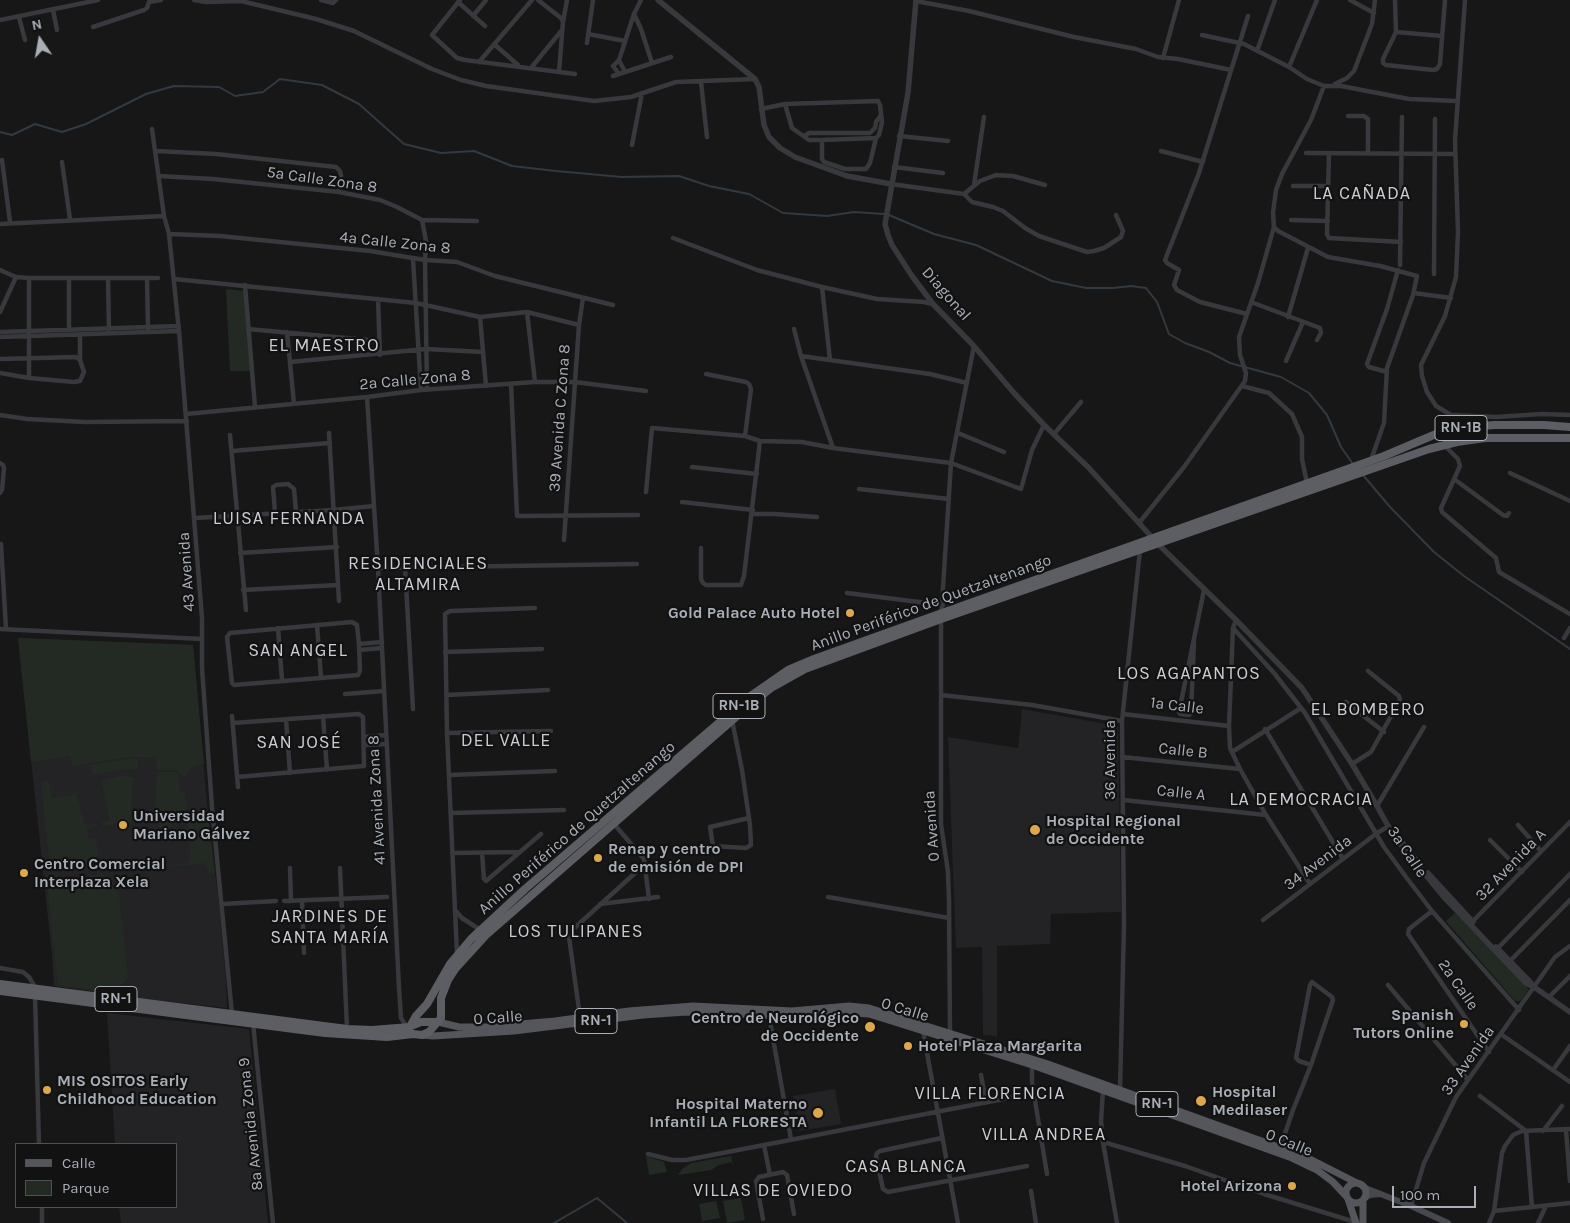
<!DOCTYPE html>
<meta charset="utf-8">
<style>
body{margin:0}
#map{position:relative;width:1570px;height:1223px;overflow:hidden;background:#171718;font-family:Karla,sans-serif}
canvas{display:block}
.legend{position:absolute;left:15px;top:1143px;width:162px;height:65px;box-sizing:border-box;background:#121213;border:1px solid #4f5155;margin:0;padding:6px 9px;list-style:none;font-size:15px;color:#aaafb7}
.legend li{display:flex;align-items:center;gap:10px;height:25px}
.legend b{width:25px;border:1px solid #4f5155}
.north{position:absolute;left:15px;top:15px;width:50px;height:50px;-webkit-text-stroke:4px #121213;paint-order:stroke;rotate:348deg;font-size:14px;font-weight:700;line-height:20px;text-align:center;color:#aaafb7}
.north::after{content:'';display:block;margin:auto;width:18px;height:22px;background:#aaafb7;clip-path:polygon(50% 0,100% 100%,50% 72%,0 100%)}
.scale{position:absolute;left:1392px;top:1186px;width:84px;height:22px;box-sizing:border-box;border:2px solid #aaafb7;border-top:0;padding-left:6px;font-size:15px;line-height:18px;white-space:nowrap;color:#aaafb7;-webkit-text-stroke:4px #121213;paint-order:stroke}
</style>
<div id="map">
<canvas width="1570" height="1223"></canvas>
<ul class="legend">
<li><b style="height:6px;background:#55565c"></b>Calle</li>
<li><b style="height:14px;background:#232a24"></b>Parque</li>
</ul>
<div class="north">N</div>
<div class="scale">100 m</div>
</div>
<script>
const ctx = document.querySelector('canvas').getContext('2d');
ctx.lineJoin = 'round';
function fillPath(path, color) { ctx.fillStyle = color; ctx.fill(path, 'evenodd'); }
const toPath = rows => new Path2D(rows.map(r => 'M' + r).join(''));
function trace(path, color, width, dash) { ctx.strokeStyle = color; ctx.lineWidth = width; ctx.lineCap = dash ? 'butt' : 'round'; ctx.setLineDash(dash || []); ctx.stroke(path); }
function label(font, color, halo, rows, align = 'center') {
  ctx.font = font + ' Karla,sans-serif'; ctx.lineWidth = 4.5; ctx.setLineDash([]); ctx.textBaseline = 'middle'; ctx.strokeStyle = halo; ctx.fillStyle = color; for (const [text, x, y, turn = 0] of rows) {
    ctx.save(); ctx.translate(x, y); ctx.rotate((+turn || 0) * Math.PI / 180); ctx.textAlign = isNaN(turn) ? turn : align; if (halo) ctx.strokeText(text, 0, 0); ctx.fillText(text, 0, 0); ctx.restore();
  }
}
fillPath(toPath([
 [18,638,193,645,210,838,218,893,226,981,227,1008,146,999,54,986,52,955],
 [1022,709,1118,726,1121,912,1051,914,1050,944,997,946,997,1036,983,1035,982,947,956,948,948,737,1018,748],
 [107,1013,249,1029,268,1223,121,1223,119,1207,176,1207,176,1144,115,1144],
 [835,1089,841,1124,799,1131,793,1096]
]), '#232325');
fillPath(toPath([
 [226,289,245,291,252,371,230,371],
 [18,638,193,645,204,764,195,765,189,769,187,774,184,776,180,775,177,770,157,770,156,757,127,757,72,766,70,756,31,762],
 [127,759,138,759,138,768,114,771,93,775,90,765],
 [157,772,177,772,180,791,185,792,187,809,181,811,182,822,179,822,178,817,172,818,172,827,160,828,159,823,145,822,144,819,154,819],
 [120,776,133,777,131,817,139,818,138,822,119,823,103,826,101,823,110,820,101,781],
 [48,781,52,798,76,794,85,825,96,823,97,826,86,829,89,839,96,838,99,865,60,871,54,870,50,868,41,782],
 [208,812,215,873,210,873,204,863,170,867,170,865,189,863,191,858,187,814],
 [102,874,119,894,128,977,126,981,121,984,102,987,98,990,58,986,46,875,62,879,64,883,71,881,70,878],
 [1455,913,1527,985,1528,990,1521,1001,1515,1001,1446,921],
 [646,1156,664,1162,667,1172,649,1175],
 [731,1156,733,1165,731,1162,719,1165,711,1170,678,1175,682,1169,691,1163],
 [741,1198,745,1220,727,1223,723,1201],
 [716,1201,720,1218,702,1221,699,1204]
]), '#232a24');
trace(toPath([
 [0,132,12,135,35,124,62,132,86,124,146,94,174,86,219,87,235,96,263,92,280,79,322,85,359,104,404,144,441,153,474,151,512,166,556,171,622,177,679,176,709,186,749,194,783,213,827,216,854,212,884,214],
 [889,215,934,234,976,245,1052,281,1086,288,1113,288,1131,286,1146,288,1157,302,1169,334,1185,343,1209,352,1230,363,1281,377,1309,393,1327,415,1341,447,1353,464],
 [1363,475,1390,507,1434,552,1464,576,1570,649],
 [554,1223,597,1198,627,1223]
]), '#323a40', 2);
trace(toPath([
 [194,0,206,2,241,1,316,19,354,31,432,69,461,80,486,86,594,101,631,97,676,82,755,79],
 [321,0,333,3,336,0],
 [460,0,432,35,457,58,465,60,575,74],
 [538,0,561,18,563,22,559,72],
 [1350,0,1374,13],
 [1395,0,1396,32,1383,59,1383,63,1386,65,1433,70,1437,69,1440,64,1445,0],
 [1465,0,1455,140,1458,232,1456,277,1445,316,1421,365,1422,376,1427,392,1436,406,1451,415,1496,417,1541,414,1570,415],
 [916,1,969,11,1074,37,1136,49,1158,57,1178,59,1231,70],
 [458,2,485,26],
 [53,10,57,30],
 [634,14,641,29,652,63],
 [473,16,486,0],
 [19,17,25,40],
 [0,20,98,0],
 [563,22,567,0],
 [93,27,144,10,147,8,149,2,161,0],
 [1396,32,1442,36],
 [588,34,625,41],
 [1202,35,1244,44,1289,67,1307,79,1324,86,1341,86,1409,99,1457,101],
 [587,43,593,0],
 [494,44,518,65],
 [1257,51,1275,0],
 [1163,58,1179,0],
 [619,60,625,72],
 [479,62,532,0],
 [1289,67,1317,0],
 [531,68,562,30],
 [619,74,613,66,619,60,634,14,641,0],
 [613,76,671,57],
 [701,82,707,137],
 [1335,84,1347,78,1354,71,1372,24,1375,0],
 [878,101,880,105,882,122,879,135,876,138,822,140,809,140,792,128,785,104,878,101],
 [761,109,785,104],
 [1348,116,1364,116,1368,119,1368,153],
 [152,129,164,216,169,234,179,331,202,618,202,668,212,807,232,1014],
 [804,136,809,133,870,133,875,128,876,122,881,115],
 [899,136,948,141],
 [822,140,822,159,824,162,845,169,866,169,870,163,876,138],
 [632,145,642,93],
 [156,151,216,154,336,167,340,171,341,176,339,192],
 [1161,151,1203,162],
 [1306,153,1455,154],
 [1329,153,1327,234,1329,238,1401,242],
 [2,160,10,222],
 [62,162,70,219],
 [894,167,943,173],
 [159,176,213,179,339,192,380,200,397,207,422,220,477,221],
 [891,184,964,194,972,202,993,207,1003,211,1025,228,1039,236,1087,252,1094,251,1104,248,1121,237,1123,231,1116,215],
 [974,185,984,117],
 [1293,186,1328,186],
 [964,194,980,181,996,175,1013,176,1045,185],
 [422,220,426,241,425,260,427,390],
 [1291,220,1328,221],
 [0,224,164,216],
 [1274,227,1278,231,1328,257,1380,266,1417,276,1413,295,1387,368,1384,423,1371,460],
 [169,234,220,236,370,251,425,260,457,262,495,276,613,305],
 [673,238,757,270,822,287,877,299,924,302,933,304],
 [413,259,421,390],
 [1400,265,1402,117],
 [0,270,16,277,29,278,158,278],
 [1434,274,1435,119],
 [147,278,148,329],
 [108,279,109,330],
 [174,279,416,303,480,317,527,312,579,325],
 [245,285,255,407],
 [822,287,830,360],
 [1414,293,1451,298],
 [378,299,380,355],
 [1251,302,1320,328,1321,333,1317,340],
 [0,312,16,277],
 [527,312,535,382],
 [1247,314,1200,302,1177,290,1174,285,1179,270,1167,263,1165,260,1199,173,1248,16],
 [480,317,486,386],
 [1288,317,1308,248],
 [248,329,379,341],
 [794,329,801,356,930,374,967,383],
 [69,330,69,279],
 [0,332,179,326],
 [287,332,294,404],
 [80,334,80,360],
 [0,337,179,331],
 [801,356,833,448],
 [0,359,76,357,80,360,84,372,80,381,74,382,29,378,0,373],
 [1286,361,1303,322],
 [290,362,426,349,483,352],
 [1387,372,1369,367,1367,364,1387,309,1398,270],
 [706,374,746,382,749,384,751,389,745,436],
 [29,378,29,278],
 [511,384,517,516,638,515],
 [1242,386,1269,393,1292,414,1302,437,1302,459,1307,483],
 [367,397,378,568,399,988,401,1018,405,1024,409,1026],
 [186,414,367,397,421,390,535,382,575,382,646,391],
 [0,415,27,419,85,422,187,421],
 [329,433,339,601],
 [958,433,1004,452],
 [1054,434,1081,402],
 [230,435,246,610],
 [1445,446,1458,459,1460,466,1441,508,1442,512,1496,558,1499,572,1570,614],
 [232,451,330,443],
 [0,463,3,465,4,468,2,490,0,493],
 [692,467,757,474],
 [1510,473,1570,501],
 [1454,479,1503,515,1507,516,1509,513],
 [859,489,949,499],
 [646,492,652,428,745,436,760,441,802,442,833,448,951,463,1021,489,1032,450,1044,425],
 [682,502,753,510],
 [275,513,273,487,276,485,288,484,294,489,296,512],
 [752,514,774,514,817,517],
 [195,518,334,510,374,506],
 [1139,523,1184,467,1245,381,1246,373,1240,355,1239,337,1258,283,1274,227,1273,213,1276,190,1282,174,1311,120,1324,86],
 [564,540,579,325,583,298],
 [1,544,6,629],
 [701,548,701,579,703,583,706,585,741,585,744,576,760,441],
 [240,553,337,547],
 [405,567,413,709],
 [378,568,637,564],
 [243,590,338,585],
 [847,593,943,605],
 [1236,620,1233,628,1229,726,1230,748,1240,769,1266,815,1310,884],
 [352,622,357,625,359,644,360,671,358,675,234,685,232,683,227,637,230,633,352,622],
 [317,625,321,677],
 [278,628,282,680],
 [1233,628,1274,673,1305,713,1384,847,1406,877,1432,911,1519,1010],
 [0,629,202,639],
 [1564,638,1570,628],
 [1194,642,1191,713,1189,715,1180,714,1179,712,1204,590],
 [359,644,382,642],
 [359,650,382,648],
 [445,652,542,649],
 [345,694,384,691],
 [447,695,548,690],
 [941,695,1032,705,1122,721],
 [1346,702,1384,732],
 [1123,714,1229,726],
 [232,716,238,787],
 [323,716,327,770],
 [286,719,290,773],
 [732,720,742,770,749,818,750,826,751,845,746,848,713,846,710,827,749,818],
 [233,723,359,714,363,717,364,766,237,777],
 [1265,729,1343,859],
 [447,733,551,731],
 [364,737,386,735],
 [364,745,387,744],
 [1232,752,1301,708],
 [1122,757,1240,769],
 [1352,764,1371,752,1400,700,1399,696,1368,671],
 [449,775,555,771],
 [1123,800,1266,815],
 [1377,806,1424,727],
 [451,813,564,810],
 [614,824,644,859,649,899],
 [1518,825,1541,851],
 [1490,840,1522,872],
 [452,853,520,852],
 [482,853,484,879,486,881,541,834],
 [290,868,291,901],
 [340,868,347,1029],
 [828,897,949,918],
 [302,900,304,953],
 [284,901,387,897],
 [222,904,276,901],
 [600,904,658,897],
 [455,910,462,918,482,931],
 [1432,911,1409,929,1408,934,1489,1052],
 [1263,920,1377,833,1389,826],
 [1471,923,1570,822],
 [1496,950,1570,874],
 [457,954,447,733,445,614,450,611,535,608],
 [1510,961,1570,900],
 [0,968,23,972,29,977,36,989],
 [1388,985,1468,1080],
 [35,995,39,1144],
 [1549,997,1570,976],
 [769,1016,791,1139],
 [580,1017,569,937,570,932,645,864],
 [253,1023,273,1223],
 [923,1031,958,1223],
 [950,1035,949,900,948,872,941,824,941,619,951,463,974,346],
 [1502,1035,1570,1082],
 [1032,1065,1032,1082,1047,1174],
 [1553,1070,1570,1046],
 [981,1075,986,1102],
 [1103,1090,1101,1121,1103,1142,1117,1223],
 [1120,1090,1124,925,1122,721,1140,550],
 [1480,1096,1526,1131,1532,1207],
 [1566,1130,1570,1181],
 [1543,1131,1562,1106],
 [942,1138,880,1151,877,1153,876,1156,883,1189,888,1192,1027,1166],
 [1103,1142,1185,1166,1264,1194,1355,1222],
 [764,1145,770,1175],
 [1280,1148,1293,1110,1311,1065,1333,1000,1332,997,1312,982,1310,985,1296,1058,1299,1061,1311,1065],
 [648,1154,672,1160,686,1160,1014,1097],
 [1031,1191,1036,1223],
 [1411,1206,1424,1163,1456,1097,1555,957,1570,946],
 [42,1207,42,1223],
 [1494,1211,1570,1203],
 [763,1219,756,1181,759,1177,783,1172,787,1175,794,1214],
 [1489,1223,1494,1211,1502,1153,1505,1146,1513,1135,1522,1131,1570,1129],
 [1538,1223,1546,1206]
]), '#38393d', 4.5);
trace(toPath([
 [658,0,755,79,759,87,764,125,769,137,780,148,795,157,847,176,891,184],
 [916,0,908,93,885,224,888,235,892,245,912,276,933,304,973,345,1014,393,1044,425,1088,467,1158,544,1236,620,1302,688,1352,764,1377,806,1393,835,1443,896,1526,983,1534,987,1570,1012],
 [1393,831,1417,861],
 [1428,873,1473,922],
 [1496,947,1531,983]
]), '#38393d', 5.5);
trace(toPath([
 [1363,1187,1411,1206,1448,1223],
 [1365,1198,1370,1195,1380,1194]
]), '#46484d', 6);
trace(toPath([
 [438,1022,459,1027,487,1027,555,1021,629,1011,693,1006,792,1011,849,1006,869,1008,1048,1064,1306,1157,1359,1184],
 [422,1035,433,1036,514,1031,643,1015,686,1012,786,1016,842,1012,869,1014,1032,1065,1292,1158,1317,1170,1333,1182,1347,1197],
 '1346 1193a10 10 0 1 1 20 0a10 10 0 1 1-20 0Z',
 [1348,1199,1356,1223],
 [1363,1201,1363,1223]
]), '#55565c', 7);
trace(toPath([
 [0,984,347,1029,372,1030,410,1027],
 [0,991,325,1033,387,1037,413,1034,422,1035,429,1032,441,1018,441,998,448,980,455,969,486,935,752,703,771,688,805,669,941,619,1429,449,1457,442,1485,438,1570,438],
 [411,1025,416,1016,427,1004,450,964,471,939,525,889,749,697,788,670,814,659,942,613,1384,456,1436,434,1462,428,1494,425,1544,425,1570,427],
 [411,1026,421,1022,438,1022]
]), '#5d5e64', 8);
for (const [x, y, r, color] of [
 [850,613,5,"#dca84b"],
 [123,825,5,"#dca84b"],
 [1035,830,6,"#dca84b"],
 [598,858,5,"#dca84b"],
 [24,873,5,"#dca84b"],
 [1464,1024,5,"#dca84b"],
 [870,1027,6,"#dca84b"],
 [908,1046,5,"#dca84b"],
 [47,1090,5,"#dca84b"],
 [1201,1101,6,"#dca84b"],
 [818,1113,6,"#dca84b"],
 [1292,1186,5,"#dca84b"]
]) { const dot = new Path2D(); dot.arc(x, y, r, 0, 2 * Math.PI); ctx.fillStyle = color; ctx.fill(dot); trace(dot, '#121213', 2); }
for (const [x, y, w] of [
 [1461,428,52],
 [739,706,52],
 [116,999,42],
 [596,1021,42],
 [1157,1104,42]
]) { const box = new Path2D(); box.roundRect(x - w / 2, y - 12.5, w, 25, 4); ctx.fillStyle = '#121213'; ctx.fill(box); trace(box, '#aaafb7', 1); }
label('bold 15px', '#aaafb7', null, [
 ["RN-1B",1461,428],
 ["RN-1B",739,706],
 ["RN-1",116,999],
 ["RN-1",596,1021],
 ["RN-1",1157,1104]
]);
label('16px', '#aaafb7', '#121213', [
 ["5a Calle Zona 8",322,180,8],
 ["4a Calle Zona 8",395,243,6],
 ["Diagonal",946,294,49],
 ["2a Calle Zona 8",415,380,-5],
 ["39 Avenida C Zona 8",560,418,-86],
 ["43 Avenida",187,572,-94],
 ["Anillo Periférico de Quetzaltenango",931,603,-20],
 ["1a Calle",1177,706,7],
 ["Calle B",1183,751,6],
 ["36 Avenida",1110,760,-90],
 ["Calle A",1181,793,6],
 ["41 Avenida Zona 8",377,800,-93],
 ["0 Avenida",932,826,-94],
 ["Anillo Periférico de Quetzaltenango",577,828,-41],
 ["3a Calle",1407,852,56],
 ["34 Avenida",1318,863,-37],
 ["32 Avenida A",1511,865,-46],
 ["2a Calle",1458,985,55],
 ["0 Calle",905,1010,17],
 ["0 Calle",498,1018,-4],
 ["33 Avenida",1468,1061,-55],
 ["8a Avenida Zona 9",251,1124,-96],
 ["0 Calle",1289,1143,22]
]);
label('bold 16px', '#aaafb7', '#121213', [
 ["Gold Palace Auto Hotel",840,613,"right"],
 ["Universidad",133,816],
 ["Mariano Gálvez",133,834],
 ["Hospital Regional",1046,821],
 ["de Occidente",1046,839],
 ["Renap y centro",608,849],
 ["de emisión de DPI",608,867],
 ["Centro Comercial",34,864],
 ["Interplaza Xela",34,882],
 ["Spanish",1454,1015,"right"],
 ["Tutors Online",1454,1033,"right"],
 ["Centro de Neurológico",859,1018,"right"],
 ["de Occidente",859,1036,"right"],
 ["Hotel Plaza Margarita",918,1046],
 ["MIS OSITOS Early",57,1081],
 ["Childhood Education",57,1099],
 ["Hospital",1212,1092],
 ["Medilaser",1212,1110],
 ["Hospital Materno",807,1104,"right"],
 ["Infantil LA FLORESTA",807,1122,"right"],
 ["Hotel Arizona",1282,1186,"right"]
], 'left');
ctx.letterSpacing = '1px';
label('18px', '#cbcdd3', '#121213', [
 ["LA CAÑADA",1362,194],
 ["EL MAESTRO",324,346],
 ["LUISA FERNANDA",289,519],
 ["RESIDENCIALES",418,564],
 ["ALTAMIRA",418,585],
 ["SAN ANGEL",298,651],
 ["LOS AGAPANTOS",1189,674],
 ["EL BOMBERO",1368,710],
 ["DEL VALLE",506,741],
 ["SAN JOSÉ",299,743],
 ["LA DEMOCRACIA",1301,800],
 ["JARDINES DE",330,917],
 ["SANTA MARÍA",330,938],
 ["LOS TULIPANES",576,932],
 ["VILLA FLORENCIA",990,1094],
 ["VILLA ANDREA",1044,1135],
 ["CASA BLANCA",906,1167],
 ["VILLAS DE OVIEDO",773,1191]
]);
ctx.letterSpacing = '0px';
</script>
